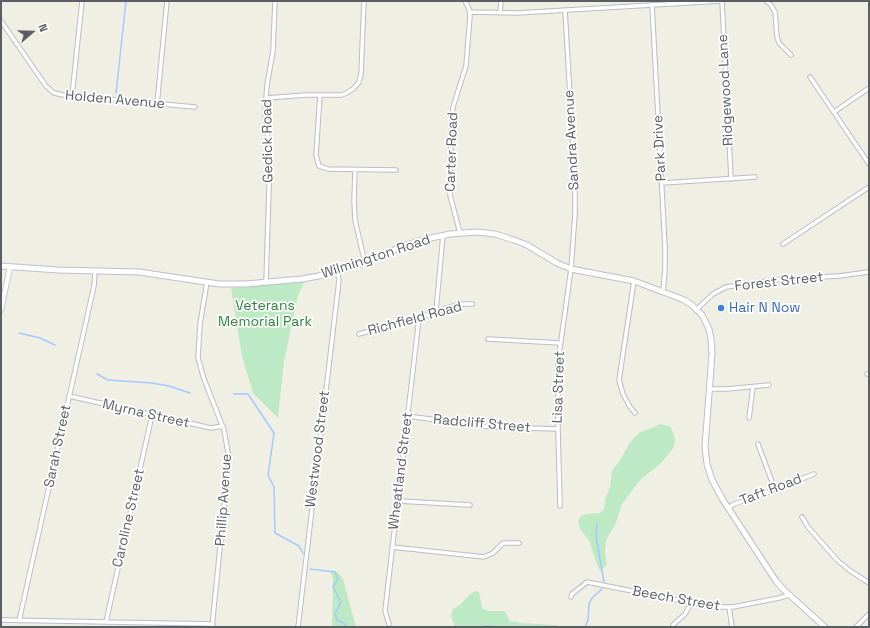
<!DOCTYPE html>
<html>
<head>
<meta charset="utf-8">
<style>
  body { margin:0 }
  #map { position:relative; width:870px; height:628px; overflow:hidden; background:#f0efe4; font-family:"Space Grotesk",sans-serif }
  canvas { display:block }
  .frame { position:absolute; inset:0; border:2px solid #5c5e66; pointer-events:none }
  .north { position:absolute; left:12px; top:12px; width:40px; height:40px; -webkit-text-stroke:3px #fff; paint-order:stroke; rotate:70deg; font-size:11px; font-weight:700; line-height:16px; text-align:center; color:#5c5e66 }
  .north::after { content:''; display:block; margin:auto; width:14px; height:18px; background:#5c5e66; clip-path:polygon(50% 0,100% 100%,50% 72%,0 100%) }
</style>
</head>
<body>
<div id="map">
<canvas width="870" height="628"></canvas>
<div class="frame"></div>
<div class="north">N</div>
</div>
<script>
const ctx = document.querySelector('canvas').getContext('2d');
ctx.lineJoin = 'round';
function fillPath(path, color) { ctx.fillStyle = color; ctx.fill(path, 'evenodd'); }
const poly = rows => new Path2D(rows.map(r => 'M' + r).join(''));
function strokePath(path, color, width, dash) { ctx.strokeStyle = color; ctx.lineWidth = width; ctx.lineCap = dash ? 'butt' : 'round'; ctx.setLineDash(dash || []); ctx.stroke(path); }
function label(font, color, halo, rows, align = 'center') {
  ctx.font = font + ' "Space Grotesk",sans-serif'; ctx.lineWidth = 3.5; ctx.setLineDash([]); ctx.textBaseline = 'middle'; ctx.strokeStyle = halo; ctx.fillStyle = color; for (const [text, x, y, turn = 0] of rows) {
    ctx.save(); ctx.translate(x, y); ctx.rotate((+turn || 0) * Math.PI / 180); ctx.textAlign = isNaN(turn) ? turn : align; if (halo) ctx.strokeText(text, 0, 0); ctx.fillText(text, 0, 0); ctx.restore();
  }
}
fillPath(poly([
  [303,281,305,281,298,295,284,361,278,418,253,393,242,356,231,288],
  [661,424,671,427,675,438,675,443,672,450,659,465,640,480,622,504,615,525,606,540,605,552,607,565,600,571,595,559,589,540,580,529,578,521,580,517,586,514,600,513,604,509,605,499,610,487,612,471,621,459,630,442,639,433],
  [332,570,337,572,343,579,356,627,332,627,333,579,331,572],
  [475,591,479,592,482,608,488,611,503,611,506,613,510,622,519,622,519,623,557,625,559,627,455,627,451,616,453,609,460,605,469,595]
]), '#bee9c5');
strokePath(poly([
  [116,93,126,1],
  [19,333,40,338,55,345],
  [97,374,108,380,152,383,169,386,190,393],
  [234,394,248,394,274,433,268,475,274,487,275,533,299,546,303,553],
  [597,524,596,537,604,582],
  [310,569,335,572,338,579,333,587,341,602,335,614,337,620,345,624,346,627],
  [483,627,487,626,498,627],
  [585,627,588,620,589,604,592,598,602,589]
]), '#a4c9ff', 1.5);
const minor = poly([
  [722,1,731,179],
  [766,1,771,5,775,12,777,37,779,43,791,55],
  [652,5,665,247,665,269,663,292],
  [470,12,517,13,720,1],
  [500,13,501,1],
  [1,21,46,86,54,93,63,95,195,107],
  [810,77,869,164],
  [320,95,316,155,319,166,328,169,396,170],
  [72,96,82,1],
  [266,98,306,95,341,95,347,93,354,88,359,82,361,74,364,1],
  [157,104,167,1],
  [834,112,869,88],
  [355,170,354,201,355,220,365,263],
  [662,183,755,177],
  [460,233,450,195,451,137,453,107,466,66,470,16,469,9,465,1],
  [783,244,869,187],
  [634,281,619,380,623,394,630,407,635,413],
  [207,282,200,324,198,358,204,379,224,430,229,458,212,627],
  [266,282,270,156,265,113,267,85,273,51,275,1],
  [697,309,713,294,726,287,783,279,839,276,869,272],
  [436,311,443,235],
  [359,334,416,319,449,307,462,304,472,304],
  [488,339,560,343],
  [867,374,869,374],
  [709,389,727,389,769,385],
  [69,396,211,428,223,426],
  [407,416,491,427,558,429],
  [749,418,753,387],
  [758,444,775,490],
  [398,501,470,505],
  [560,506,558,429,558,362,571,269,575,214,575,183,565,10],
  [728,508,734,504,766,493,814,474],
  [802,517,808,527,837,560,849,570,869,583],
  [392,547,484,557,493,553,503,543,519,543],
  [571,597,572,594,587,582,712,607,733,607,779,598,789,595],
  [729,607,732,627],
  [1,620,213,624],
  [19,621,94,286,95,271],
  [106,622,152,415],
  [389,624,385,611,419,318],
  [673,625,685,614,691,603],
  [298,627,338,289,339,280,337,271],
  [856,627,869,614]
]);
const tertiary = poly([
  [1,310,10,267]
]);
const secondary = poly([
  [1,266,58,270,139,272,219,284,246,284,302,279,324,275,365,263,403,246,422,240,450,234,477,232,495,234,514,240,527,245,557,263,571,269,634,281,682,299,692,305,702,315,709,329,711,339,712,354,705,447,707,464,712,480,723,500,776,581,783,589,825,627]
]);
strokePath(minor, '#bbbdc4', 5.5);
strokePath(tertiary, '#bbbdc4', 6);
strokePath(secondary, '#bec0c8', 7);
strokePath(minor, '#fff', 3.5);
strokePath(tertiary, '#fff', 4.5);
strokePath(secondary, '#fff', 5);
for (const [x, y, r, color] of [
  [721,308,4,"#3f7fe0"]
]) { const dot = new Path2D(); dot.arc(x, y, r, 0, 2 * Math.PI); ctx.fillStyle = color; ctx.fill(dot); strokePath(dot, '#fff', 1.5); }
label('14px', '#5c5e66', '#fff', [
  ["Ridgewood Lane",726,90,-93],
  ["Holden Avenue",115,100,5],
  ["Sandra Avenue",572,140,-93],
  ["Gedick Road",268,141,-91],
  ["Park Drive",660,148,-93],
  ["Carter Road",452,152,-88],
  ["Wilmington Road",376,257,-18],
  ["Forest Street",779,282,-6],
  ["Richfield Road",415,319,-15],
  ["Lisa Street",559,387,-88],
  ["Myrna Street",146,414,13],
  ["Radcliff Street",482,424,5],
  ["Sarah Street",58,446,-78],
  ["Westwood Street",318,449,-83],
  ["Wheatland Street",401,471,-83],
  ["Taft Road",771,490,-21],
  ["Phillip Avenue",224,500,-86],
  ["Caroline Street",129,518,-77],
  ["Beech Street",676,599,10]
]);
label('14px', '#2d833f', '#fff', [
  ["Veterans",265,306],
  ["Memorial Park",265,322]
]);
label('14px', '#366cbe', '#fff', [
  ["Hair N Now",729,308]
], 'left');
</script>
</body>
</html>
